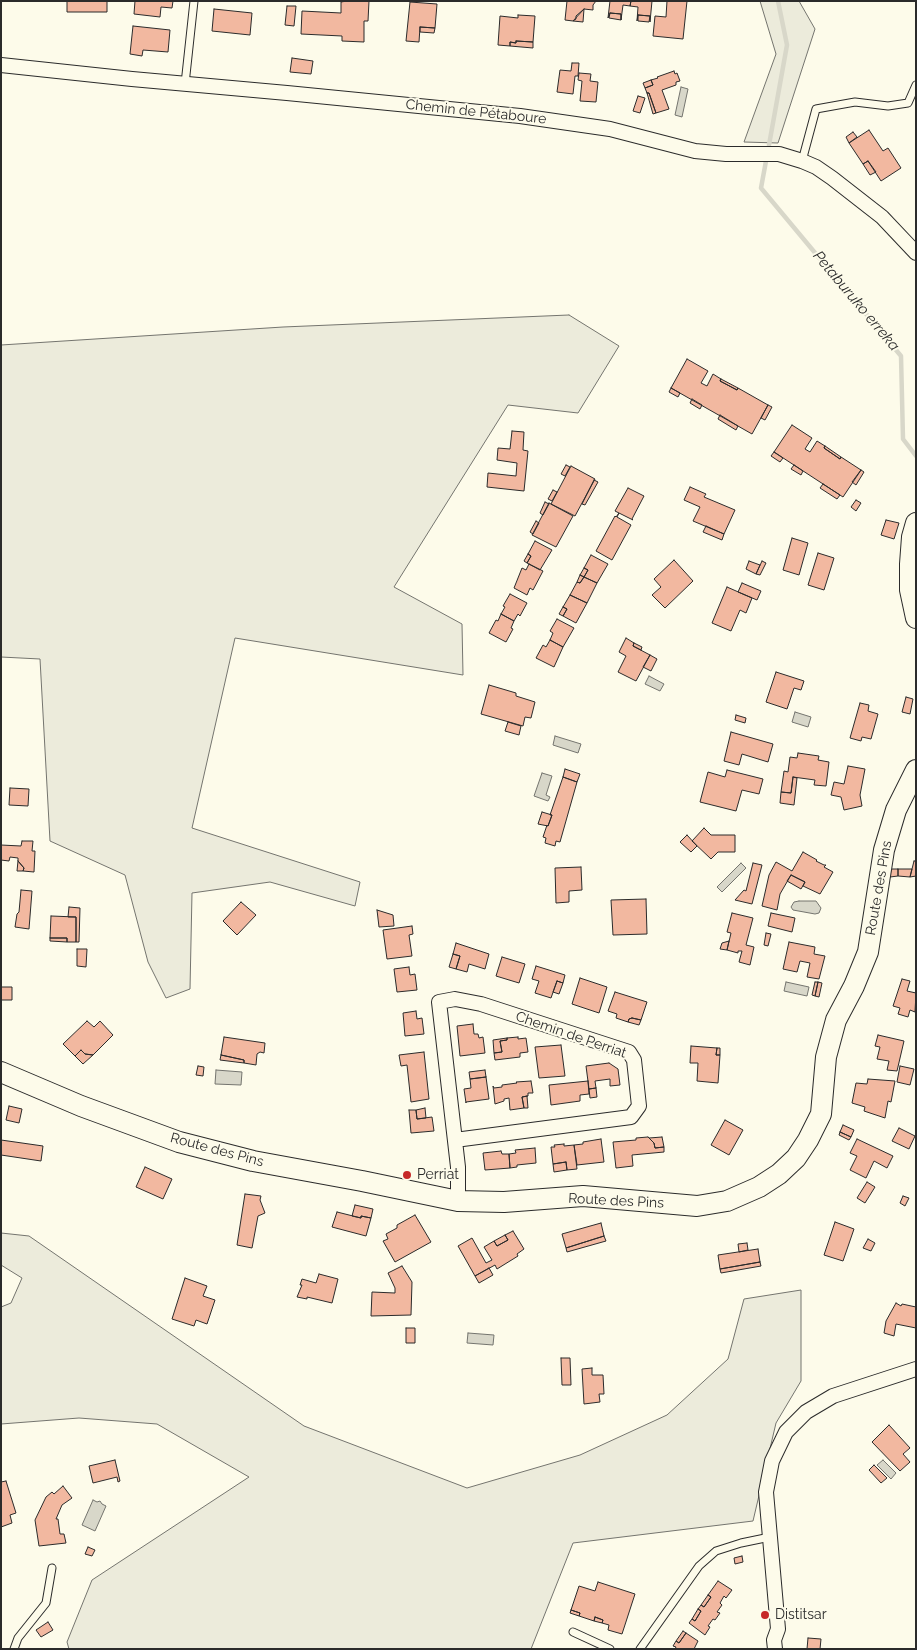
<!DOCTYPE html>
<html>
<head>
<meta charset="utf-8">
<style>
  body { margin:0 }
  #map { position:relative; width:917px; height:1650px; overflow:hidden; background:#fdfbea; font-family:Raleway,sans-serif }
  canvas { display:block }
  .frame { position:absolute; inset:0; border:2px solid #2b2b2b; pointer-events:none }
</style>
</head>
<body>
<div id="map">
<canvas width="917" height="1650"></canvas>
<div class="frame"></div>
</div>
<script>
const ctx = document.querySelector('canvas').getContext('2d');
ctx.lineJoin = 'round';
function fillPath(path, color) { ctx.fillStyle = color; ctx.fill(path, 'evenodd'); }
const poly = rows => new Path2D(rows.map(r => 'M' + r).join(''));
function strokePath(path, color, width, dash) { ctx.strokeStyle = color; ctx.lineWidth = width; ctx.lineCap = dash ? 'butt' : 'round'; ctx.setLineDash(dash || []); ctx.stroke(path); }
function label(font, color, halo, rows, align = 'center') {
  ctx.font = font + ' Raleway,sans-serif'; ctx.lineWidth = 4; ctx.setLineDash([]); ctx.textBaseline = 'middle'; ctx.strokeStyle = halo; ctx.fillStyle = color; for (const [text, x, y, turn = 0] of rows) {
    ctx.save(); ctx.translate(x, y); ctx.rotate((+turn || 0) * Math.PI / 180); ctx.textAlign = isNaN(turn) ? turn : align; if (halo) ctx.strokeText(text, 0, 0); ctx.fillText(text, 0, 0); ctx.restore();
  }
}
const green = poly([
  [760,1,799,1,815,29,778,143,744,142,776,54,760,1],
  [569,315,619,346,578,413,508,405,394,587,462,624,463,675,235,638,192,828,360,882,355,906,270,882,192,893,190,989,166,998,148,962,125,875,50,841,40,659,1,657,1,345,283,327,569,315],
  [1,1233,29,1236,304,1426,467,1488,580,1455,667,1415,728,1359,744,1299,801,1290,801,1381,776,1423,753,1521,573,1543,531,1649,69,1649,67,1642,92,1580,249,1477,157,1424,79,1418,1,1424,1,1307,11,1303,22,1278,1,1265,1,1233]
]);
fillPath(green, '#ecebdb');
strokePath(green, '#74746e', 1);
const water = poly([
  [681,87,688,89,682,117,675,115,681,87],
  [649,676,664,684,660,691,645,684,649,676],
  [795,712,811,717,808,727,792,722,795,712],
  [555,736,581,744,578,753,553,745,555,736],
  [542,773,552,776,546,795,550,797,548,801,534,796,542,773],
  [741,863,746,868,722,892,717,887,741,863],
  [799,901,816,901,821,908,819,913,815,914,793,910,791,907,794,902,799,901],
  [786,982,809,987,807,996,784,991,786,982],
  [216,1070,242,1072,241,1085,215,1084,216,1070],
  [468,1333,494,1335,493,1345,467,1343,468,1333],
  [883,1460,896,1473,891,1479,877,1465,883,1460],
  [93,1500,97,1502,100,1501,102,1504,106,1506,95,1531,82,1525,93,1500]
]);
fillPath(water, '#d8d7c9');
strokePath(water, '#74746e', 1);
strokePath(poly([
  [769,145,787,45,778,1],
  [766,161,761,188,901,356,903,439,916,456]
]), '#d8d7c9', 4.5);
const building = poly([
  [67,1,107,1,107,12,67,12,67,1],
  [135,1,173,1,172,8,161,7,160,17,134,14,135,1],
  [347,1,369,1,368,21,364,21,364,42,342,41,342,36,301,34,302,11,341,13,341,2,347,1],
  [567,1,596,1,593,5,593,10,584,9,573,21,565,20,567,1],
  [610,1,631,1,630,6,623,5,621,20,621,14,610,13,608,18,610,1],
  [631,1,652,1,650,22,650,16,638,15,637,21,638,7,630,6,631,1],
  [667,1,687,1,683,39,653,36,655,16,666,17,667,1],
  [410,2,437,4,435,28,420,27,419,42,406,41,410,2],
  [287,6,296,6,294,26,285,25,287,6],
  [214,9,252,13,250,35,212,31,214,9],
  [584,9,583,22,573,21,576,19,576,16,584,9],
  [610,13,621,14,621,20,609,18,610,13],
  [518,15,535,16,533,42,516,41,516,43,510,42,510,46,498,45,500,16,518,18,518,15],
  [638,15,650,16,649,22,638,21,638,15],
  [133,26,170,30,168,52,143,50,142,56,130,54,133,26],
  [420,27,435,28,434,33,420,32,420,27],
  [516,41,533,42,533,48,510,46,510,42,516,43,516,41],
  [292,58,313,61,311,74,290,72,292,58],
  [572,63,579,63,578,76,575,76,573,94,557,92,560,70,571,71,572,63],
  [674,71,675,74,677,73,680,81,676,82,676,85,662,90,669,109,656,113,649,93,647,93,645,88,653,85,651,80,658,78,657,77,674,71],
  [579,73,591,74,590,81,598,82,596,102,580,101,582,81,578,80,579,73],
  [651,80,653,85,645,88,643,83,651,80],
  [647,93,649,93,656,113,653,114,647,93],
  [638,96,645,98,640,113,633,111,638,96],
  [869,130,883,151,888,148,901,168,881,181,868,161,863,164,849,143,869,130],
  [853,132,857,137,849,143,846,137,853,132],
  [868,161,876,172,870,175,863,164,868,161],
  [687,359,708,371,701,383,707,386,713,374,721,379,720,381,737,390,738,388,768,405,752,434,671,388,687,359],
  [721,379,738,388,737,390,720,381,721,379],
  [671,388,680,393,678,397,669,392,671,388],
  [692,399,702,405,700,409,690,403,692,399],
  [768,405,772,407,765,420,761,418,768,405],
  [720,415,738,426,736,430,718,419,720,415],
  [792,425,812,438,805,449,810,452,817,441,825,446,824,448,840,459,841,457,861,470,843,497,774,452,792,425],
  [512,431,524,432,523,450,528,451,524,491,487,487,488,473,516,476,517,463,497,460,498,448,510,449,512,431],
  [825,446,841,457,840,459,824,448,825,446],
  [774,452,783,458,780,462,771,456,774,452],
  [566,465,570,467,565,476,561,474,566,465],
  [794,465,803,471,801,475,791,469,794,465],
  [571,466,595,479,575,516,551,504,571,466],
  [861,470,864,472,856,485,852,482,861,470],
  [594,480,598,482,585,505,582,504,594,480],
  [823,484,840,495,837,499,820,488,823,484],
  [690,487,706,494,704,497,735,510,724,534,693,521,700,507,684,500,690,487],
  [628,488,644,496,632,519,633,520,619,513,617,517,631,525,612,560,596,551,615,516,616,517,619,513,615,511,628,488],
  [553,490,557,492,552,501,548,499,553,490],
  [856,500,861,503,856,511,851,507,856,500],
  [545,502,549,504,543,515,540,513,545,502],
  [549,503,573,516,556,547,532,535,549,503],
  [886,520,899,523,894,539,881,535,886,520],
  [536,521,539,523,533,534,530,532,536,521],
  [706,526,724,534,722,540,703,532,706,526],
  [792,538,808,543,799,575,783,570,792,538],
  [535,541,552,550,540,570,527,563,531,556,528,554,535,541],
  [818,553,834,558,824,590,808,585,818,553],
  [528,554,531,556,527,563,524,561,528,554],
  [591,555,608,564,597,583,584,577,588,570,584,568,591,555],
  [674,560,693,581,665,608,652,595,661,587,654,579,674,560],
  [749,561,760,565,756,574,746,569,749,561],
  [762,561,766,563,760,575,756,574,762,561],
  [529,564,543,571,533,590,530,588,527,595,514,588,522,568,526,570,529,564],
  [584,568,588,570,584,577,580,575,584,568],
  [580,575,584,577,580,583,577,582,580,575],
  [584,577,597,583,587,603,570,595,577,582,580,583,584,577],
  [742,583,761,591,757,600,738,592,742,583],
  [727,587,752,598,746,613,740,610,731,631,712,623,727,587],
  [510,594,527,603,520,616,518,614,514,621,501,614,505,607,503,606,510,594],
  [570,595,587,603,576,623,563,616,567,609,563,607,570,595],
  [563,607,567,609,563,616,559,614,563,607],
  [501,614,514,621,511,628,513,629,506,642,489,633,496,620,498,621,501,614],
  [557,619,574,628,563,647,550,640,553,633,550,631,557,619],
  [626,638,634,643,633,646,650,655,636,681,618,672,626,656,619,652,626,638],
  [550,640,563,647,554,667,536,658,543,645,546,647,550,640],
  [634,643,642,647,641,650,633,646,634,643],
  [650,655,657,659,651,671,643,667,650,655],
  [776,672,804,681,801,690,794,688,787,709,766,702,776,672],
  [489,685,516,693,516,696,535,702,531,718,525,717,523,726,481,714,489,685],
  [906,697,913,699,910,714,902,712,906,697],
  [860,703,869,705,868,711,878,714,871,739,862,737,861,741,850,738,860,703],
  [736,715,746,718,745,723,735,720,736,715],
  [508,722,521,726,519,735,505,731,508,722],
  [731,732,773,744,768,762,742,754,739,765,724,761,731,732],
  [798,753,819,756,818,760,829,762,826,786,814,785,815,780,793,777,791,793,781,792,784,771,788,772,790,757,797,758,798,753],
  [848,766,865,769,860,795,862,806,844,810,841,797,831,795,834,782,844,784,848,766],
  [565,769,580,774,577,782,563,777,565,769],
  [727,770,763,779,759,794,742,790,736,811,700,802,708,772,725,777,727,770],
  [563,777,577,782,560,842,556,841,555,846,545,843,546,838,543,837,547,825,548,826,552,815,550,815,563,777],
  [793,777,797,778,794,805,780,803,781,792,791,793,793,777],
  [10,788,29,789,28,806,9,805,10,788],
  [542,812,552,815,548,826,538,824,542,812],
  [704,828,711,835,735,835,735,852,718,852,711,859,692,841,704,828],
  [687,835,697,846,691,852,680,842,687,835],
  [22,841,33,841,32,851,35,851,34,872,23,871,24,868,18,861,18,858,10,857,9,861,1,860,1,845,21,846,22,841],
  [803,852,817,860,816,861,824,865,826,865,824,867,833,872,820,894,803,886,805,882,791,875,780,894,777,910,762,906,769,875,776,862,792,871,803,852],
  [18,861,24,868,23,871,17,871,18,861],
  [914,861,916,861,916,876,910,877,914,861],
  [753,863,762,865,752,904,735,900,744,890,746,891,753,863],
  [581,867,582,890,569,891,569,902,556,903,555,868,581,867],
  [891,869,898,869,898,876,890,877,891,869],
  [898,869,912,869,910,877,898,876,898,869],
  [791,875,805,882,801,889,787,881,791,875],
  [21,890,32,891,29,929,15,927,17,914,19,912,21,890],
  [646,899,647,934,613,935,611,900,646,899],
  [241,902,256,915,237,935,223,921,241,902],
  [69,907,80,908,79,942,76,942,76,917,68,917,69,907],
  [377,910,393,915,394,926,379,927,377,910],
  [732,913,753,918,746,945,754,947,750,965,739,962,742,951,738,951,738,953,727,950,731,933,727,932,732,913],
  [771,913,795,918,792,932,768,926,771,913],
  [51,916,76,917,76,942,67,942,67,938,50,938,51,916],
  [412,926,413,934,409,935,412,956,387,959,383,930,412,926],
  [766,933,771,934,768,946,764,945,766,933],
  [50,938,67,938,67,942,50,941,50,938],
  [729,941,727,950,720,949,722,943,729,941],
  [789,942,815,947,814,954,825,956,819,979,807,977,810,963,800,961,797,972,783,969,789,942],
  [456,943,489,954,485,969,469,964,467,972,456,969,460,956,453,954,456,943],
  [77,949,87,949,86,967,77,966,77,949],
  [453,954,460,956,456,969,449,967,453,954],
  [502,957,525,964,519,983,496,976,502,957],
  [536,966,565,975,563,983,557,981,551,998,535,993,539,981,532,979,536,966],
  [409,967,410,975,415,974,417,990,397,992,394,969,409,967],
  [580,978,607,987,599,1013,572,1004,580,978],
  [902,979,910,981,907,991,916,993,915,1012,910,1010,908,1017,898,1014,900,1008,893,1006,902,979],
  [557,981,563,983,559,994,553,992,557,981],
  [815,982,818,982,815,996,812,995,815,982],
  [818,982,822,983,819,997,815,996,818,982],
  [1,987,12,987,12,1000,1,1000,1,987],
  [615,992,647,1002,641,1020,632,1018,629,1019,628,1022,616,1018,617,1014,608,1011,615,992],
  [416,1011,417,1019,422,1018,424,1034,405,1036,403,1013,416,1011],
  [632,1018,641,1020,639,1025,628,1022,629,1019,632,1018],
  [87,1021,94,1027,100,1021,113,1035,93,1055,85,1054,81,1050,75,1056,63,1044,87,1021],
  [473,1024,474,1034,478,1034,479,1038,483,1037,485,1053,460,1056,457,1026,473,1024],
  [878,1035,904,1041,897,1071,887,1070,889,1061,877,1059,880,1047,875,1046,878,1035],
  [224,1037,265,1043,264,1053,260,1052,257,1054,256,1065,244,1063,244,1060,221,1055,224,1037],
  [518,1037,518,1039,526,1038,528,1052,520,1053,520,1057,495,1060,494,1053,502,1052,500,1041,507,1040,507,1038,518,1037],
  [507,1038,507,1040,500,1041,502,1052,494,1053,493,1040,507,1038],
  [561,1045,565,1076,539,1078,535,1047,561,1045],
  [691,1046,717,1048,716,1055,720,1055,718,1083,697,1081,698,1063,690,1063,691,1046],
  [717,1048,720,1048,720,1055,716,1055,717,1048],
  [81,1050,85,1054,93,1055,83,1064,75,1056,81,1050],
  [424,1052,429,1099,411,1102,407,1065,401,1066,399,1055,424,1052],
  [221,1055,244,1060,244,1063,220,1060,221,1055],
  [609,1063,618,1069,620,1085,610,1086,610,1079,595,1081,596,1088,589,1089,586,1066,609,1063],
  [198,1066,204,1067,203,1076,196,1075,198,1066],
  [900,1066,914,1069,910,1085,897,1082,900,1066],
  [485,1070,486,1077,470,1079,469,1072,485,1070],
  [486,1077,489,1099,466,1102,466,1103,464,1089,471,1088,470,1079,486,1077],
  [868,1079,895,1081,891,1102,888,1101,885,1118,864,1111,865,1107,852,1103,856,1083,867,1084,868,1079],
  [531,1081,533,1093,528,1093,528,1096,522,1097,524,1108,510,1110,509,1098,504,1099,504,1101,495,1104,493,1086,494,1088,502,1087,502,1085,517,1083,516,1082,531,1081],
  [588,1081,589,1094,580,1095,580,1101,551,1105,549,1085,588,1081],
  [596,1088,597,1097,590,1098,589,1089,596,1088],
  [527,1096,528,1108,524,1108,522,1097,527,1096],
  [9,1106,22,1109,19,1123,6,1120,9,1106],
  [425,1108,426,1118,417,1119,416,1110,425,1108],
  [409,1110,416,1110,417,1119,432,1117,434,1131,411,1133,409,1110],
  [725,1120,743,1130,729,1155,711,1145,725,1120],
  [843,1125,854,1130,851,1137,840,1132,843,1125],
  [899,1128,915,1136,909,1149,892,1141,899,1128],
  [840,1132,851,1137,849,1140,839,1135,840,1132],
  [648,1137,654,1143,655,1148,664,1147,664,1152,632,1155,633,1166,616,1168,613,1142,636,1140,636,1138,648,1137],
  [662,1137,664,1147,655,1148,654,1143,649,1138,662,1137],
  [601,1139,604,1162,577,1165,574,1145,583,1144,583,1142,601,1139],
  [857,1139,893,1156,887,1168,874,1161,866,1178,850,1170,857,1156,850,1153,857,1139],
  [1,1140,43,1146,41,1161,1,1155,1,1140],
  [564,1144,564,1146,574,1145,577,1169,567,1170,566,1162,553,1164,551,1147,555,1147,554,1145,564,1144],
  [535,1148,536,1163,517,1165,517,1167,510,1168,509,1154,516,1153,515,1150,535,1148],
  [501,1151,502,1154,509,1154,510,1168,485,1170,483,1153,501,1151],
  [566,1162,567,1170,554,1172,553,1164,566,1162],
  [145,1167,172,1179,163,1199,136,1187,145,1167],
  [867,1182,875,1187,865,1203,857,1198,867,1182],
  [245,1194,261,1196,260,1200,265,1213,258,1216,252,1248,237,1245,245,1194],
  [903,1196,909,1198,905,1206,900,1203,903,1196],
  [355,1205,373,1209,371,1218,361,1216,361,1218,352,1216,355,1205],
  [337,1212,361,1218,361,1216,371,1218,366,1236,332,1227,337,1212],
  [415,1215,431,1242,395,1262,383,1241,388,1239,386,1234,397,1228,397,1225,415,1215],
  [835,1222,854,1229,843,1261,824,1255,835,1222],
  [601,1223,604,1236,566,1248,562,1234,601,1223],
  [513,1231,524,1249,517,1254,518,1256,497,1269,495,1265,475,1276,458,1246,472,1238,486,1263,492,1260,484,1247,494,1241,497,1246,508,1240,505,1235,513,1231],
  [505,1235,508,1240,497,1246,494,1241,505,1235],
  [604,1236,606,1241,567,1252,566,1248,604,1236],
  [868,1239,875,1243,871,1251,863,1248,868,1239],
  [747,1243,748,1250,739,1252,738,1244,747,1243],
  [758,1249,760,1262,720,1269,718,1255,758,1249],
  [760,1262,761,1266,721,1273,720,1269,760,1262],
  [402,1266,412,1282,411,1315,371,1316,372,1292,395,1293,395,1288,388,1273,402,1266],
  [489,1268,493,1275,479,1283,475,1276,489,1268],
  [319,1274,338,1279,332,1303,307,1297,307,1299,297,1297,302,1285,300,1285,302,1279,316,1283,319,1274],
  [185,1278,207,1286,203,1296,215,1300,207,1324,196,1320,194,1326,172,1319,185,1278],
  [896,1303,901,1306,902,1304,916,1307,916,1328,896,1324,894,1336,884,1333,886,1321,896,1303],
  [406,1328,415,1328,415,1343,406,1343,406,1328],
  [561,1358,570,1358,571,1385,562,1385,561,1358],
  [592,1368,592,1375,603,1375,604,1394,599,1394,600,1402,584,1404,582,1369,592,1368],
  [889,1425,910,1448,903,1454,910,1462,900,1471,872,1442,889,1425],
  [115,1460,120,1481,118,1482,117,1477,93,1483,89,1466,115,1460],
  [874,1465,887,1478,881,1483,869,1470,874,1465],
  [6,1481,16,1513,10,1515,12,1523,1,1527,1,1482,6,1481],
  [63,1486,72,1498,62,1505,56,1519,58,1519,60,1534,64,1534,66,1543,39,1546,35,1520,46,1497,52,1492,54,1494,63,1486],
  [88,1547,95,1550,92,1556,85,1554,88,1547],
  [742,1556,743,1562,735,1564,734,1558,742,1556],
  [718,1581,732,1590,726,1598,724,1596,720,1603,722,1605,717,1612,720,1613,715,1620,713,1619,708,1626,710,1627,705,1635,689,1623,692,1619,695,1621,701,1611,698,1609,701,1605,704,1607,711,1597,708,1595,718,1581],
  [598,1582,635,1594,622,1634,608,1630,609,1625,602,1623,603,1620,595,1617,594,1621,579,1616,580,1613,571,1610,579,1586,595,1591,598,1582],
  [708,1595,711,1597,704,1607,701,1605,708,1595],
  [698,1609,701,1611,695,1621,692,1619,698,1609],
  [571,1610,580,1613,579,1616,570,1613,571,1610],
  [595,1617,603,1620,602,1623,594,1621,595,1617],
  [48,1622,53,1630,41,1637,36,1630,48,1622],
  [683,1631,686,1633,679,1643,676,1641,683,1631],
  [686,1633,698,1641,694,1649,675,1649,676,1647,673,1646,676,1641,679,1643,686,1633],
  [808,1638,821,1639,820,1649,807,1649,808,1638]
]);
fillPath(building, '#f2b8a0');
strokePath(building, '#2b2b2b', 1);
const lane = poly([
  [185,84,194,1],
  [802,161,816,109,855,102,888,106,908,103,916,85],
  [573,1632,610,1649],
  [14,1649,18,1638,46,1603,52,1568],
  [640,1649,699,1566,716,1551,741,1543,770,1537]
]);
const street = poly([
  [1,65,132,79,287,93,520,116,610,129,695,151,726,154,779,154,802,161,816,167,832,178,882,217,916,253],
  [455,1140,631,1117,639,1106,634,1060,629,1052,481,1004,455,999,439,1002,458,1167,458,1201],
  [775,1649,774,1640,778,1629,766,1492,772,1461,786,1432,806,1412,833,1396,916,1369]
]);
const secondary = poly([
  [916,523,912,537,910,564,910,590,916,618],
  [1,1072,81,1106,179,1142,253,1161,362,1181,458,1201,504,1202,583,1196,697,1206,727,1201,759,1187,779,1174,796,1158,808,1140,821,1114,826,1057,836,1020,854,986,868,952,884,850,896,810,916,770]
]);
strokePath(lane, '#2b2b2b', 9);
strokePath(street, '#2b2b2b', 16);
strokePath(secondary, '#2b2b2b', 22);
strokePath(lane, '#fdfbea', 7);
strokePath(street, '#fdfbea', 14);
strokePath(secondary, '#fdfbea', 20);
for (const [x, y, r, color] of [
  [407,1175,5,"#c62828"],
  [765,1615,5,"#c62828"]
]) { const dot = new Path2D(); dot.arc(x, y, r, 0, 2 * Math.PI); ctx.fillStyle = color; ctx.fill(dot); strokePath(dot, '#fdfbea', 2); }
label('14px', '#2b2b2b', '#fdfbea', [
  ["Chemin de Pétaboure",476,112,6],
  ["Route des Pins",879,888,-80],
  ["Chemin de Perriat",571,1035,19],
  ["Route des Pins",217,1150,15],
  ["Route des Pins",616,1201,3]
]);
label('14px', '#2b2b2b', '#fdfbea', [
  ["Perriat",417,1175],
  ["Distitsar",775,1615]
], 'left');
label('italic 15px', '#2b2b2b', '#fdfbea', [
  ["Petaburuko erreka",856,301,50]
]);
</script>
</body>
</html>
